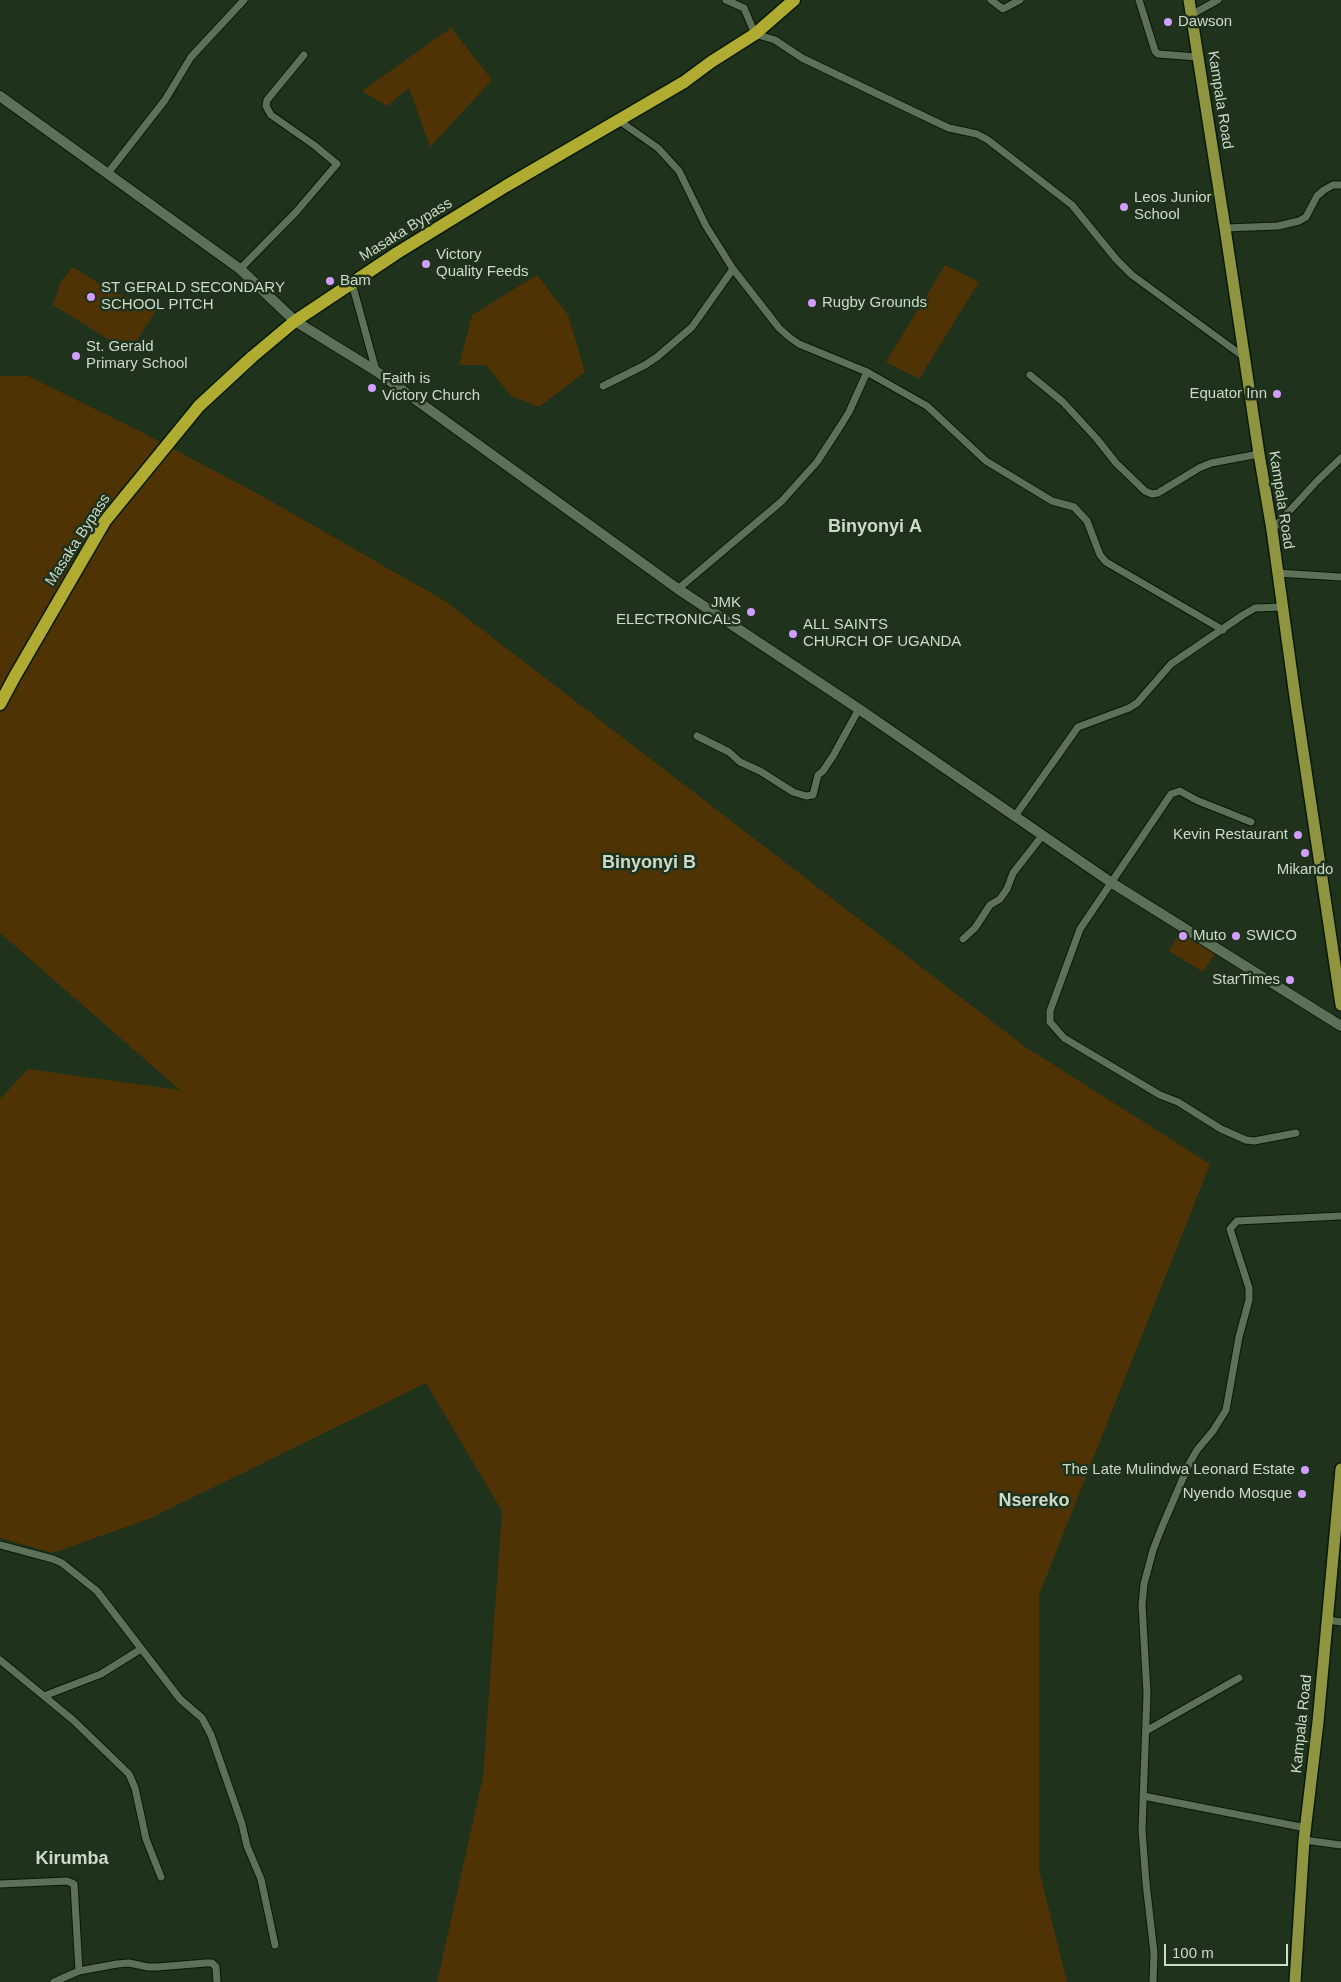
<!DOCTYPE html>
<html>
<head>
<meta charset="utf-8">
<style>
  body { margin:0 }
  #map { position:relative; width:1341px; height:1982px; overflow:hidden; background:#1f321b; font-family:Helvetica,sans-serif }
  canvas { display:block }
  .scale { position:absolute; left:1164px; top:1944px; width:124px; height:22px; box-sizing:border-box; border:2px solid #cdd9ca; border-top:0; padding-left:6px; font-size:15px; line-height:18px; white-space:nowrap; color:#cdd9ca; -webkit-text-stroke:4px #1f321b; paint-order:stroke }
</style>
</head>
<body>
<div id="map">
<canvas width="1341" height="1982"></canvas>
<div class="scale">100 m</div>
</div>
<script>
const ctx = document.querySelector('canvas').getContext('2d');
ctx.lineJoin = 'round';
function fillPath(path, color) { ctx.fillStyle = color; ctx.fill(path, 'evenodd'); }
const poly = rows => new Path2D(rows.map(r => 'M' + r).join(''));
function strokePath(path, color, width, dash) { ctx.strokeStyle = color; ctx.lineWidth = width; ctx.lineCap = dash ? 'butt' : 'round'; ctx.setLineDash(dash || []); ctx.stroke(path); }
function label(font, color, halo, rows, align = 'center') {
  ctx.font = font + ' Helvetica,sans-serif'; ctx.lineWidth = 5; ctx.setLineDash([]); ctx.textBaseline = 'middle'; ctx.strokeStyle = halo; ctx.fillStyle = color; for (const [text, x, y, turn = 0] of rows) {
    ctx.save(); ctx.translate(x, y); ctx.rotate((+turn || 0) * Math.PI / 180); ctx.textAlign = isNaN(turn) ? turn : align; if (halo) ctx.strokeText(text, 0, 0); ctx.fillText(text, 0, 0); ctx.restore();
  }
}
fillPath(poly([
  [455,25,452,29,492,80,430,147,409,88,387,106,362,91],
  [945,265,979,282,919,379,886,362],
  [73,267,109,290,157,309,136,342,108,339,53,305,61,282],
  [537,275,568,315,585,372,539,407,511,396,486,365,459,365,472,315],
  [0,376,28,376,141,432,262,496,445,601,1024,1046,1210,1164,1039,1595,1039,1870,1067,1982,437,1982,483,1777,502,1511,426,1383,151,1518,53,1553,0,1538,0,1099,28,1069,180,1090,0,933],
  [1177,937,1185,942,1188,937,1215,954,1203,972,1169,951]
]), '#4f3305');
const street = poly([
  [726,0,744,8,755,34,775,40,802,58,936,122,949,128,977,134,988,140,1072,205,1116,259,1132,275,1244,357],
  [991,0,1003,9,1020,0],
  [1139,0,1155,51,1158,54,1197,57],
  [1191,15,1218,0],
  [618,120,658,148,679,171,706,226,733,269,779,328,789,337,799,344,867,372,927,406,986,461,1052,501,1074,507,1087,521,1100,555,1106,562,1223,630],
  [108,173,165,100,191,57,244,0],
  [1225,228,1278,226,1299,221,1306,217,1317,196,1324,190,1333,185,1341,185],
  [240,269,296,212,337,164,314,145,271,115,266,106,267,100,304,55],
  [352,283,376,371],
  [1030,375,1063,402,1097,439,1116,463,1145,491,1152,494,1158,493,1199,468,1211,463,1259,454],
  [603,386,645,365,657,357,692,327,733,269],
  [1272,530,1317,481,1341,458],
  [1277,573,1341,577],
  [678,589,782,501,798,483,817,462,841,425,849,412,867,372],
  [697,736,729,752,740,762,760,771,793,792,806,796,813,795,818,775,823,771,833,756,859,709],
  [1015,816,1078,727,1129,708,1137,703,1171,664,1243,615,1255,608,1283,607],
  [1251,822,1196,800,1180,791,1171,794,1080,929,1050,1011,1050,1022,1064,1038,1160,1095,1178,1102,1221,1129,1246,1140,1254,1141,1296,1133],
  [963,939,975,928,990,905,1000,899,1007,889,1013,873,1042,836],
  [0,1545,53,1559,62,1563,97,1591,180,1699,202,1718,211,1735,242,1824,247,1846,261,1879,275,1945],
  [1328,1620,1341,1622],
  [0,1660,73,1720,129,1774,135,1788,146,1839,161,1877],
  [44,1696,101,1674,141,1649],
  [1146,1731,1239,1678],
  [1143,1796,1306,1828],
  [1304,1840,1341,1845],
  [0,1884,67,1881,74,1884,79,1971],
  [54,1982,79,1971,117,1964,129,1963,148,1967,157,1967,206,1963,212,1963,216,1967,217,1982],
  [1153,1982,1154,1953,1146,1883,1142,1830,1147,1693,1142,1605,1144,1584,1153,1550,1162,1527,1189,1464,1197,1450,1213,1431,1226,1410,1239,1337,1249,1300,1249,1288,1230,1229,1237,1221,1341,1216]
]);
const secondary = poly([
  [0,96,240,269,295,321,376,371,678,589,859,709,1112,883,1341,1026]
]);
const primary = poly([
  [1189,0,1225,228,1259,454,1272,530,1296,704,1341,1005],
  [1295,1982,1304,1840,1318,1722,1341,1469]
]);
const highway = poly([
  [0,704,15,676,105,521,199,406,252,357,295,321,397,253,506,186,684,82,711,62,755,34,794,0]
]);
strokePath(street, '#081a05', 9);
strokePath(secondary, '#081a05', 12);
strokePath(primary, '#081a05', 14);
strokePath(highway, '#081a05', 15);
strokePath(street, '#5c7157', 7);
strokePath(secondary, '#5c7157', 10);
strokePath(primary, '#8e9440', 11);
strokePath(highway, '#b0ab31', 12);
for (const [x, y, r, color] of [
  [1168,22,5,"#d19dfe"],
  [1124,207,5,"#d19dfe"],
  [426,264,5,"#d19dfe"],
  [330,281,5,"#d19dfe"],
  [91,297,5,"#d19dfe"],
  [812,303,5,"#d19dfe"],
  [76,356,5,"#d19dfe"],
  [372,388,5,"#d19dfe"],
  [1277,394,5,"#d19dfe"],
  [751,612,5,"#d19dfe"],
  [793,634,5,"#d19dfe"],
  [1298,835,5,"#d19dfe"],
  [1305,853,5,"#d19dfe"],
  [1183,936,5,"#d19dfe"],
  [1236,936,5,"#d19dfe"],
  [1290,980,5,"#d19dfe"],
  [1305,1470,5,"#d19dfe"],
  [1302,1494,5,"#d19dfe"]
]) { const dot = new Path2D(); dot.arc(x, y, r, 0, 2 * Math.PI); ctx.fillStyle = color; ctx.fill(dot); strokePath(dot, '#1f321b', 2); }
label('15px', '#cdd9ca', '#1f321b', [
  ["Dawson",1178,22],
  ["Leos Junior",1134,198],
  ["School",1134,215],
  ["Victory",436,255],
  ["Quality Feeds",436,272],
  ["Bam",340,281],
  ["ST GERALD SECONDARY",101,288],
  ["SCHOOL PITCH",101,305],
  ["Rugby Grounds",822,303],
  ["St. Gerald",86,347],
  ["Primary School",86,364],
  ["Faith is",382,379],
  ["Victory Church",382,396],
  ["Equator Inn",1267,394,"right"],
  ["JMK",741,603,"right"],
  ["ELECTRONICALS",741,620,"right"],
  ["ALL SAINTS",803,625],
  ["CHURCH OF UGANDA",803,642],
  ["Kevin Restaurant",1288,835,"right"],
  ["Mikando",1305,870,"center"],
  ["Muto",1193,936],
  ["SWICO",1246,936],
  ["StarTimes",1280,980,"right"],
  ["The Late Mulindwa Leonard Estate",1295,1470,"right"],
  ["Nyendo Mosque",1292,1494,"right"]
], 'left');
label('15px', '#cdd9ca', '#1f321b', [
  ["Kampala Road",1220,100,81],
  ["Masaka Bypass",406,230,-32],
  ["Kampala Road",1281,500,81],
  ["Masaka Bypass",78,540,-57],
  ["Kampala Road",1302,1724,-84]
]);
label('bold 18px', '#cdd9ca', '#1f321b', [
  ["Binyonyi A",875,527],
  ["Binyonyi B",649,863],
  ["Nsereko",1034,1501],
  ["Kirumba",72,1859]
]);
</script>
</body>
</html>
